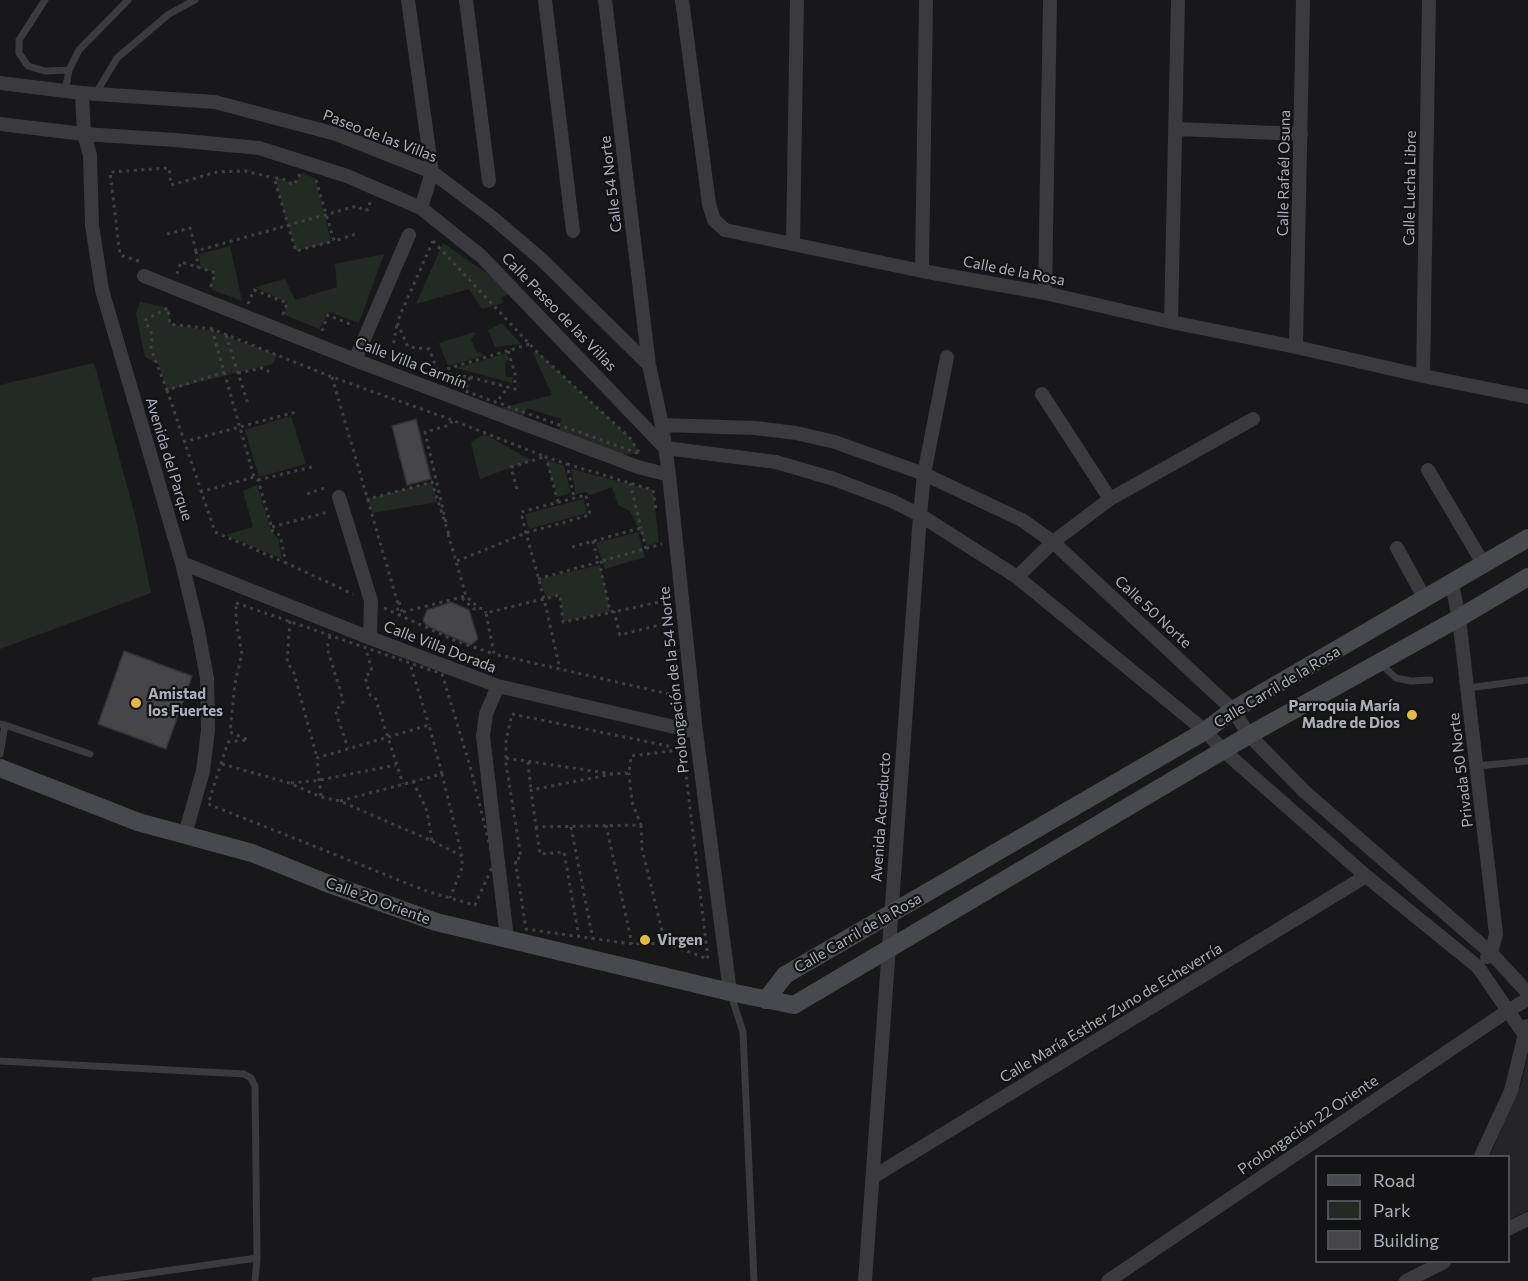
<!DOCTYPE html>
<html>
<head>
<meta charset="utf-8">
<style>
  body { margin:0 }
  #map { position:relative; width:1528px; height:1281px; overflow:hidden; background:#18181a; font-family:Commissioner,sans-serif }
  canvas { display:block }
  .legend { position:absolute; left:1315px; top:1155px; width:195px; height:108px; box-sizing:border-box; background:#131315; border:2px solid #505157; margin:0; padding:8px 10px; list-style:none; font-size:18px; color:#acafb9 }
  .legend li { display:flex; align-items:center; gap:12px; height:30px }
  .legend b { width:30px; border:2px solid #505157 }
</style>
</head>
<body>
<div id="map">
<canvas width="1528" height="1281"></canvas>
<ul class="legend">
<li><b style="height:8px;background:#48494f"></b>Road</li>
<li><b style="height:16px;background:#232a24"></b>Park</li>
<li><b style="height:16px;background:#46454a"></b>Building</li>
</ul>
</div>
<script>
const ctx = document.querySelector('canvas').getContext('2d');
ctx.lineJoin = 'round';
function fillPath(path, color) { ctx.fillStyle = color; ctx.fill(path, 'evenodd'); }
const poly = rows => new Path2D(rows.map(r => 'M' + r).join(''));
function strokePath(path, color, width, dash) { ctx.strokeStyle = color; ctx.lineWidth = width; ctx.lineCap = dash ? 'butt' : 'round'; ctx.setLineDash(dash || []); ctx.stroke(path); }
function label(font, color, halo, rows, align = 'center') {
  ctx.font = font + ' Commissioner,sans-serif'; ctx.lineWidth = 4.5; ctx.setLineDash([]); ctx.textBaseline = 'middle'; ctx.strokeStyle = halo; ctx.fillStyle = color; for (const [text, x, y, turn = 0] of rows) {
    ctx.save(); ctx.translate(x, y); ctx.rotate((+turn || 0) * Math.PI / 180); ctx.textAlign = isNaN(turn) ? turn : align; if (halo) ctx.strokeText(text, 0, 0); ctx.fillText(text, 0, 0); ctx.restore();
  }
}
fillPath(poly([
  [1528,1055,1528,1210,1509,1220,1508,1156,1490,1156,1522,1081]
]), '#252427');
fillPath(poly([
  [302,173,315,178,331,242,296,251,275,180,279,178,294,184],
  [443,243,510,289,512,294,501,297,503,303,482,309,469,289,416,304],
  [230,246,242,301,212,290,211,284,215,273,201,268,199,254],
  [384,254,359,323,329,312,319,329,283,314,287,303,255,287,285,279,295,300,337,287,335,264],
  [140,302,168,308,171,324,212,331,277,355,273,364,167,390,159,365,145,357,136,314],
  [502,323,521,344,495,347,488,330],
  [474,332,476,334,471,339,477,353,481,352,483,356,448,366,439,343],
  [536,351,630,438,640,454,596,455,559,433,561,419,527,408,523,417,501,408,552,395,533,353],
  [507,353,509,360,505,362,506,377,513,377,512,383,456,368],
  [94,363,136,520,151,593,0,649,0,385],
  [291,416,306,464,259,477,245,430],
  [484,434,531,460,480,479,471,442],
  [546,459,564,466,571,493,557,497],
  [571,469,653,490,659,542,647,546,630,511,618,505,612,487,590,495,586,492,576,494],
  [432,482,437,502,372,513,368,499],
  [257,485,272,533,278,538,282,559,225,535,253,527,243,491],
  [583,499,587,513,529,529,525,514],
  [638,532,645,557,605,569,596,543],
  [600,565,610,611,563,622,560,595,547,598,539,579]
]), '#232a24');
const building = poly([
  [416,419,431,479,407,485,392,426,416,419],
  [451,602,469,610,478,639,471,645,438,631,426,625,423,620,427,610,451,602],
  [124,651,192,676,166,749,98,724,124,651]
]);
fillPath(building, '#46454a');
strokePath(building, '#333336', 1.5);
strokePath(poly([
  [300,174,294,185,281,178,274,178,296,251,334,241],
  [316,180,334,241,356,234],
  [167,234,190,228,196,251,357,206,364,211,369,209,370,202],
  [433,241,538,353,630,438,640,454,465,391,470,377,438,372,429,349,408,347,397,322,433,241],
  [196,251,198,267],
  [139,261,120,255,110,172,169,168,171,185,217,172,245,171,274,178],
  [177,274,181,262,201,268,215,273,211,286,213,287],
  [248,304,254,290,287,303,283,314,285,315],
  [212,329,254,477,258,480,273,532,280,535,286,563,353,594],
  [322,331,328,315,354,326],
  [226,335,248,404],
  [391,358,397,324],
  [440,371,530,344],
  [225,372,167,390,151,349,152,334,145,320,168,308,170,324,212,329,332,377,452,420,546,457],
  [238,373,263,368,266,369,271,374],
  [332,377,398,604,397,614,456,641,494,654],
  [470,377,515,389,515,374,508,350],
  [167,390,215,532,286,563],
  [499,399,509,386],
  [183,442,296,412],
  [567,464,653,490,656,510],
  [258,480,316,466],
  [630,483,641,528],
  [517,489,511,467,544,457],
  [200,492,254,477],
  [307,494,328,487],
  [369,501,368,499,432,482,449,535],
  [558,502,546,457,567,464,574,497],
  [446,522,425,432,450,425,452,420],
  [272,527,328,512],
  [448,534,466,596,479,608,484,609,486,613],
  [593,541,598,562],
  [572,547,641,528,646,549],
  [457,561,526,533,590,515,586,495,521,512,526,533,544,599,560,669],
  [602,561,600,565,610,611,614,612,668,600],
  [538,579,662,544],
  [462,598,474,609,479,608],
  [399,602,402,612],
  [236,603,442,674,470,766,494,863,475,905,429,892,208,804,228,742,248,740,230,732,235,683,242,654,236,620,236,603],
  [384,608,397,614],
  [403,612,466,596],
  [290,621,287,662,294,673,317,758],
  [671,622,620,635,614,612,563,622,560,595,486,613,494,654,678,696],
  [330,636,327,648,341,693,343,704,335,710,348,748],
  [367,653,372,671,365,677,370,695,375,697,403,784],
  [411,667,429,725],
  [512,714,683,749,708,959,665,943,632,944,526,929,515,859,521,858,506,764,506,741,512,714],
  [506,758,613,774,629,773,631,756,679,750],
  [528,762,531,790],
  [222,764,289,783,321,797,340,801,432,841,462,856,462,868,450,898],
  [613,774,531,790,536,827,641,825,632,802,629,773],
  [413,781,427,811,432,841],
  [291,783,320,780,396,765],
  [321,796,317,758,429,725,442,774],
  [340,801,442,774,462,856],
  [606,825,632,944],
  [641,825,642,849,665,943],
  [536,827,540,854,564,852,579,938],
  [571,827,593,940]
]), '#404146', 3, [3, 4.5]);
strokePath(poly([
  [45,0,19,40,19,53,28,66,45,71,69,70],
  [65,92,69,70,79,50,128,0],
  [96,93,117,58,169,14,195,0],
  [1380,663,1396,678,1411,681,1430,680],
  [1468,688,1528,680],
  [0,724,5,725,0,754],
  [5,725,90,754],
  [1477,766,1528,761],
  [731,995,743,1032,754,1281],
  [0,1061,244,1074,251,1078,255,1086,257,1258,95,1281],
  [255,1281,257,1258]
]), '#3a3a3f', 7);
strokePath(poly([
  [408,0,432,172,421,208],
  [466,0,489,181],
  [545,0,573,231],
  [605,0,649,365,662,425,669,475,696,732,730,992],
  [682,0,709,204,714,220,725,230,922,271,1045,293,1171,322,1296,347,1423,376,1528,397],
  [0,83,82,93,215,102,336,134,432,172,493,218,541,259,649,365],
  [82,93,84,134,90,155,92,225,102,290,182,563,198,630,207,678,208,730,203,771,185,834],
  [0,124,84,134,175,140,259,148,347,176,421,208,481,256,665,448],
  [1176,129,1301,134],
  [793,243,797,0],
  [922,271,926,0],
  [144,276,355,360,638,467,669,475],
  [1045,293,1050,0],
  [1171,322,1178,0],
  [1296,347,1303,0],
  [355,360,409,235],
  [1423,376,1429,0],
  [1042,394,1110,499],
  [662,425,755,428,796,433,835,442,924,474,1022,520,1053,542,1233,710,1249,735,1305,792,1491,953,1528,993],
  [665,448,776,462,834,479,892,501,920,515,1017,577,1205,731,1224,751,1366,876,1478,967,1524,1034],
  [1428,470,1484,565],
  [339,497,371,601,370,638],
  [1397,548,1425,599],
  [182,563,370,638,498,686,696,732],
  [1017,577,1053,542,1110,499,1253,419],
  [1452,584,1459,618,1496,934,1491,953,1487,957],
  [498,686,486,714,483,736,507,938],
  [1481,1156,1511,1091,1527,1026],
  [873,1177,1366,876],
  [1508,1229,1528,1219],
  [865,1281,920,515,924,474,947,357],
  [1108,1281,1509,1010,1528,999],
  [1406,1281,1444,1262]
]), '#3a3a3f', 14);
strokePath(poly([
  [0,768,138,822,252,853,324,882,436,922,730,992,794,1005,1249,735,1459,618,1528,577],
  [766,1000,785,975,1205,731,1233,710,1528,538]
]), '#48494f', 18);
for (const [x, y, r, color] of [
  [136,703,6,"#e4b947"],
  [1412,715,6,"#e4b947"],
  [645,940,6,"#e4b947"]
]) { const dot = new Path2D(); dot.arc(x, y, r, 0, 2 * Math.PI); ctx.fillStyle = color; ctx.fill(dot); strokePath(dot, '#131315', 2); }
label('15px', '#acafb9', '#131315', [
  ["Paseo de las Villas",380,136,21],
  ["Calle Rafaél Osuna",1284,173,-89],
  ["Calle 54 Norte",611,184,-97],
  ["Calle Lucha Libre",1410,188,-89],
  ["Calle de la Rosa",1014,271,11],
  ["Calle Paseo de las Villas",559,312,46],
  ["Calle Villa Carmín",411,363,21],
  ["Avenida del Parque",169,459,73],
  ["Calle 50 Norte",1153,612,43],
  ["Calle Villa Dorada",440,647,21],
  ["Prolongación de la 54 Norte",674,680,-96],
  ["Calle Carril de la Rosa",1277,687,-31],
  ["Privada 50 Norte",1461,770,-97],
  ["Avenida Acueducto",881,817,-86],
  ["Calle 20 Oriente",378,901,20],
  ["Calle Carril de la Rosa",858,933,-30],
  ["Calle María Esther Zuno de Echeverría",1111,1013,-31],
  ["Prolongación 22 Oriente",1308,1125,-34]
]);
label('bold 15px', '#acafb9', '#131315', [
  ["Amistad",148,694],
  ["los Fuertes",148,711],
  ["Parroquia María",1400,706,"right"],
  ["Madre de Dios",1400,723,"right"],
  ["Virgen",657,940]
], 'left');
</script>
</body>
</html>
